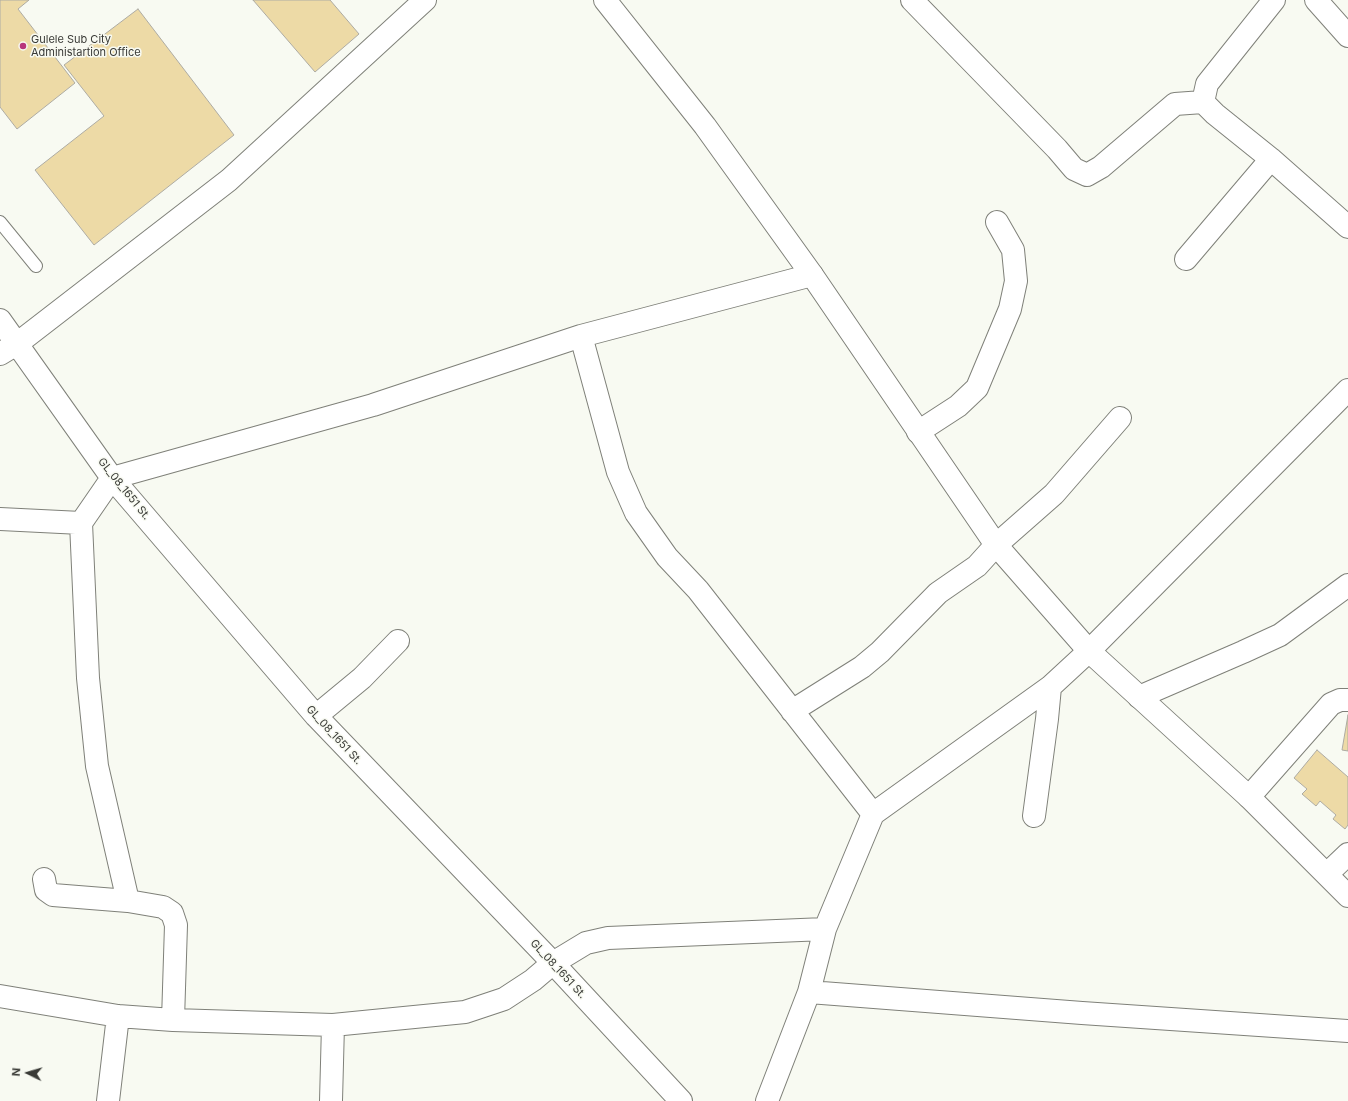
<!DOCTYPE html>
<html>
<head>
<meta charset="utf-8">
<style>
  body { margin:0 }
  #map { position:relative; width:1348px; height:1101px; overflow:hidden; background:#f8faf2; font-family:Inter,sans-serif }
  canvas { display:block }
  .north { position:absolute; left:8px; top:1053px; width:40px; height:40px; -webkit-text-stroke:3px #f8faf2; paint-order:stroke; rotate:275deg; font-size:11px; font-weight:700; line-height:16px; text-align:center; color:#393a36 }
  .north::after { content:''; display:block; margin:auto; width:14px; height:18px; background:#393a36; clip-path:polygon(50% 0,100% 100%,50% 72%,0 100%) }
</style>
</head>
<body>
<div id="map">
<canvas width="1348" height="1101"></canvas>
<div class="north">N</div>
</div>
<script>
const ctx = document.querySelector('canvas').getContext('2d');
ctx.lineJoin = 'round';
function fillPath(path, color) { ctx.fillStyle = color; ctx.fill(path, 'evenodd'); }
const poly = rows => new Path2D(rows.map(r => 'M' + r).join(''));
function strokePath(path, color, width, dash) { ctx.strokeStyle = color; ctx.lineWidth = width; ctx.lineCap = dash ? 'butt' : 'round'; ctx.setLineDash(dash || []); ctx.stroke(path); }
function label(font, color, halo, rows, align = 'center') {
  ctx.font = font + ' Inter,sans-serif'; ctx.lineWidth = 3; ctx.setLineDash([]); ctx.textBaseline = 'middle'; ctx.strokeStyle = halo; ctx.fillStyle = color; for (const [text, x, y, turn = 0] of rows) {
    ctx.save(); ctx.translate(x, y); ctx.rotate((+turn || 0) * Math.PI / 180); ctx.textAlign = isNaN(turn) ? turn : align; if (halo) ctx.strokeText(text, 0, 0); ctx.fillText(text, 0, 0); ctx.restore();
  }
}
const building = poly([
  [0,0,29,0,18,9,75,83,17,129,0,107,0,0],
  [253,0,330,0,359,34,315,72,253,0],
  [138,9,234,135,94,245,35,170,104,116,64,65,138,9],
  [1348,715,1348,751,1342,750,1348,715],
  [1317,750,1348,777,1348,825,1345,829,1333,819,1336,815,1320,801,1316,806,1302,794,1307,789,1294,778,1317,750]
]);
fillPath(building, '#eddaa6');
strokePath(building, '#adaba3', 1);
const service = poly([
  [0,222,36,266]
]);
const minor = poly([
  [912,0,1057,149,1074,169,1087,175,1101,167,1175,104,1203,102],
  [1274,0,1207,84,1203,102,1215,114,1271,159,1348,227],
  [1316,0,1348,36],
  [1186,259,1271,159],
  [0,320,112,478,316,716,553,963,681,1101],
  [581,336,618,472,636,513,667,557,698,590,873,814],
  [0,354,18,343,229,180,425,0],
  [918,432,958,406,977,388,1010,309,1016,281,1013,250,997,222],
  [0,519,81,523,112,478,373,405,581,336,812,275],
  [81,523,88,678,97,766,128,901,163,907,172,913,176,925,173,1020],
  [1139,697,1243,652,1280,635,1348,585],
  [792,711,862,667,880,652,938,593,977,566,996,545,1054,494,1120,418],
  [316,716,362,678,398,641],
  [1249,797,1331,704,1340,700,1348,700],
  [1034,816,1047,719,1050,687],
  [1327,874,1348,854],
  [44,879,46,890,53,895,128,901],
  [809,992,1082,1013,1348,1031],
  [0,996,118,1016,173,1020,333,1025,465,1012,504,999,533,980,553,963,586,943,608,938,825,929],
  [108,1101,118,1016],
  [331,1101,333,1025],
  [767,1101,809,992,825,929,873,814,1050,687,1089,651,1348,390]
]);
const secondary = poly([
  [605,0,705,126,812,275,996,545,1089,651,1249,797,1348,896]
]);
strokePath(service, '#7f8079', 14);
strokePath(minor, '#7f8079', 24);
strokePath(secondary, '#7f8079', 24);
strokePath(service, '#fff', 12);
strokePath(minor, '#fff', 22);
strokePath(secondary, '#fff', 22);
for (const [x, y, r, color] of [
  [23,46,4,"#b8357c"]
]) { const dot = new Path2D(); dot.arc(x, y, r, 0, 2 * Math.PI); ctx.fillStyle = color; ctx.fill(dot); strokePath(dot, '#f8faf2', 1.5); }
label('11px', '#393a36', '#f8faf2', [
  ["Gulele Sub City",31,40],
  ["Administartion Office",31,53]
], 'left');
label('11px', '#393a36', '#f8faf2', [
  ["GL_08_1651 St.",124,489,51],
  ["GL_08_1651 St.",334,735,47],
  ["GL_08_1651 St.",558,969,47]
]);
</script>
</body>
</html>
